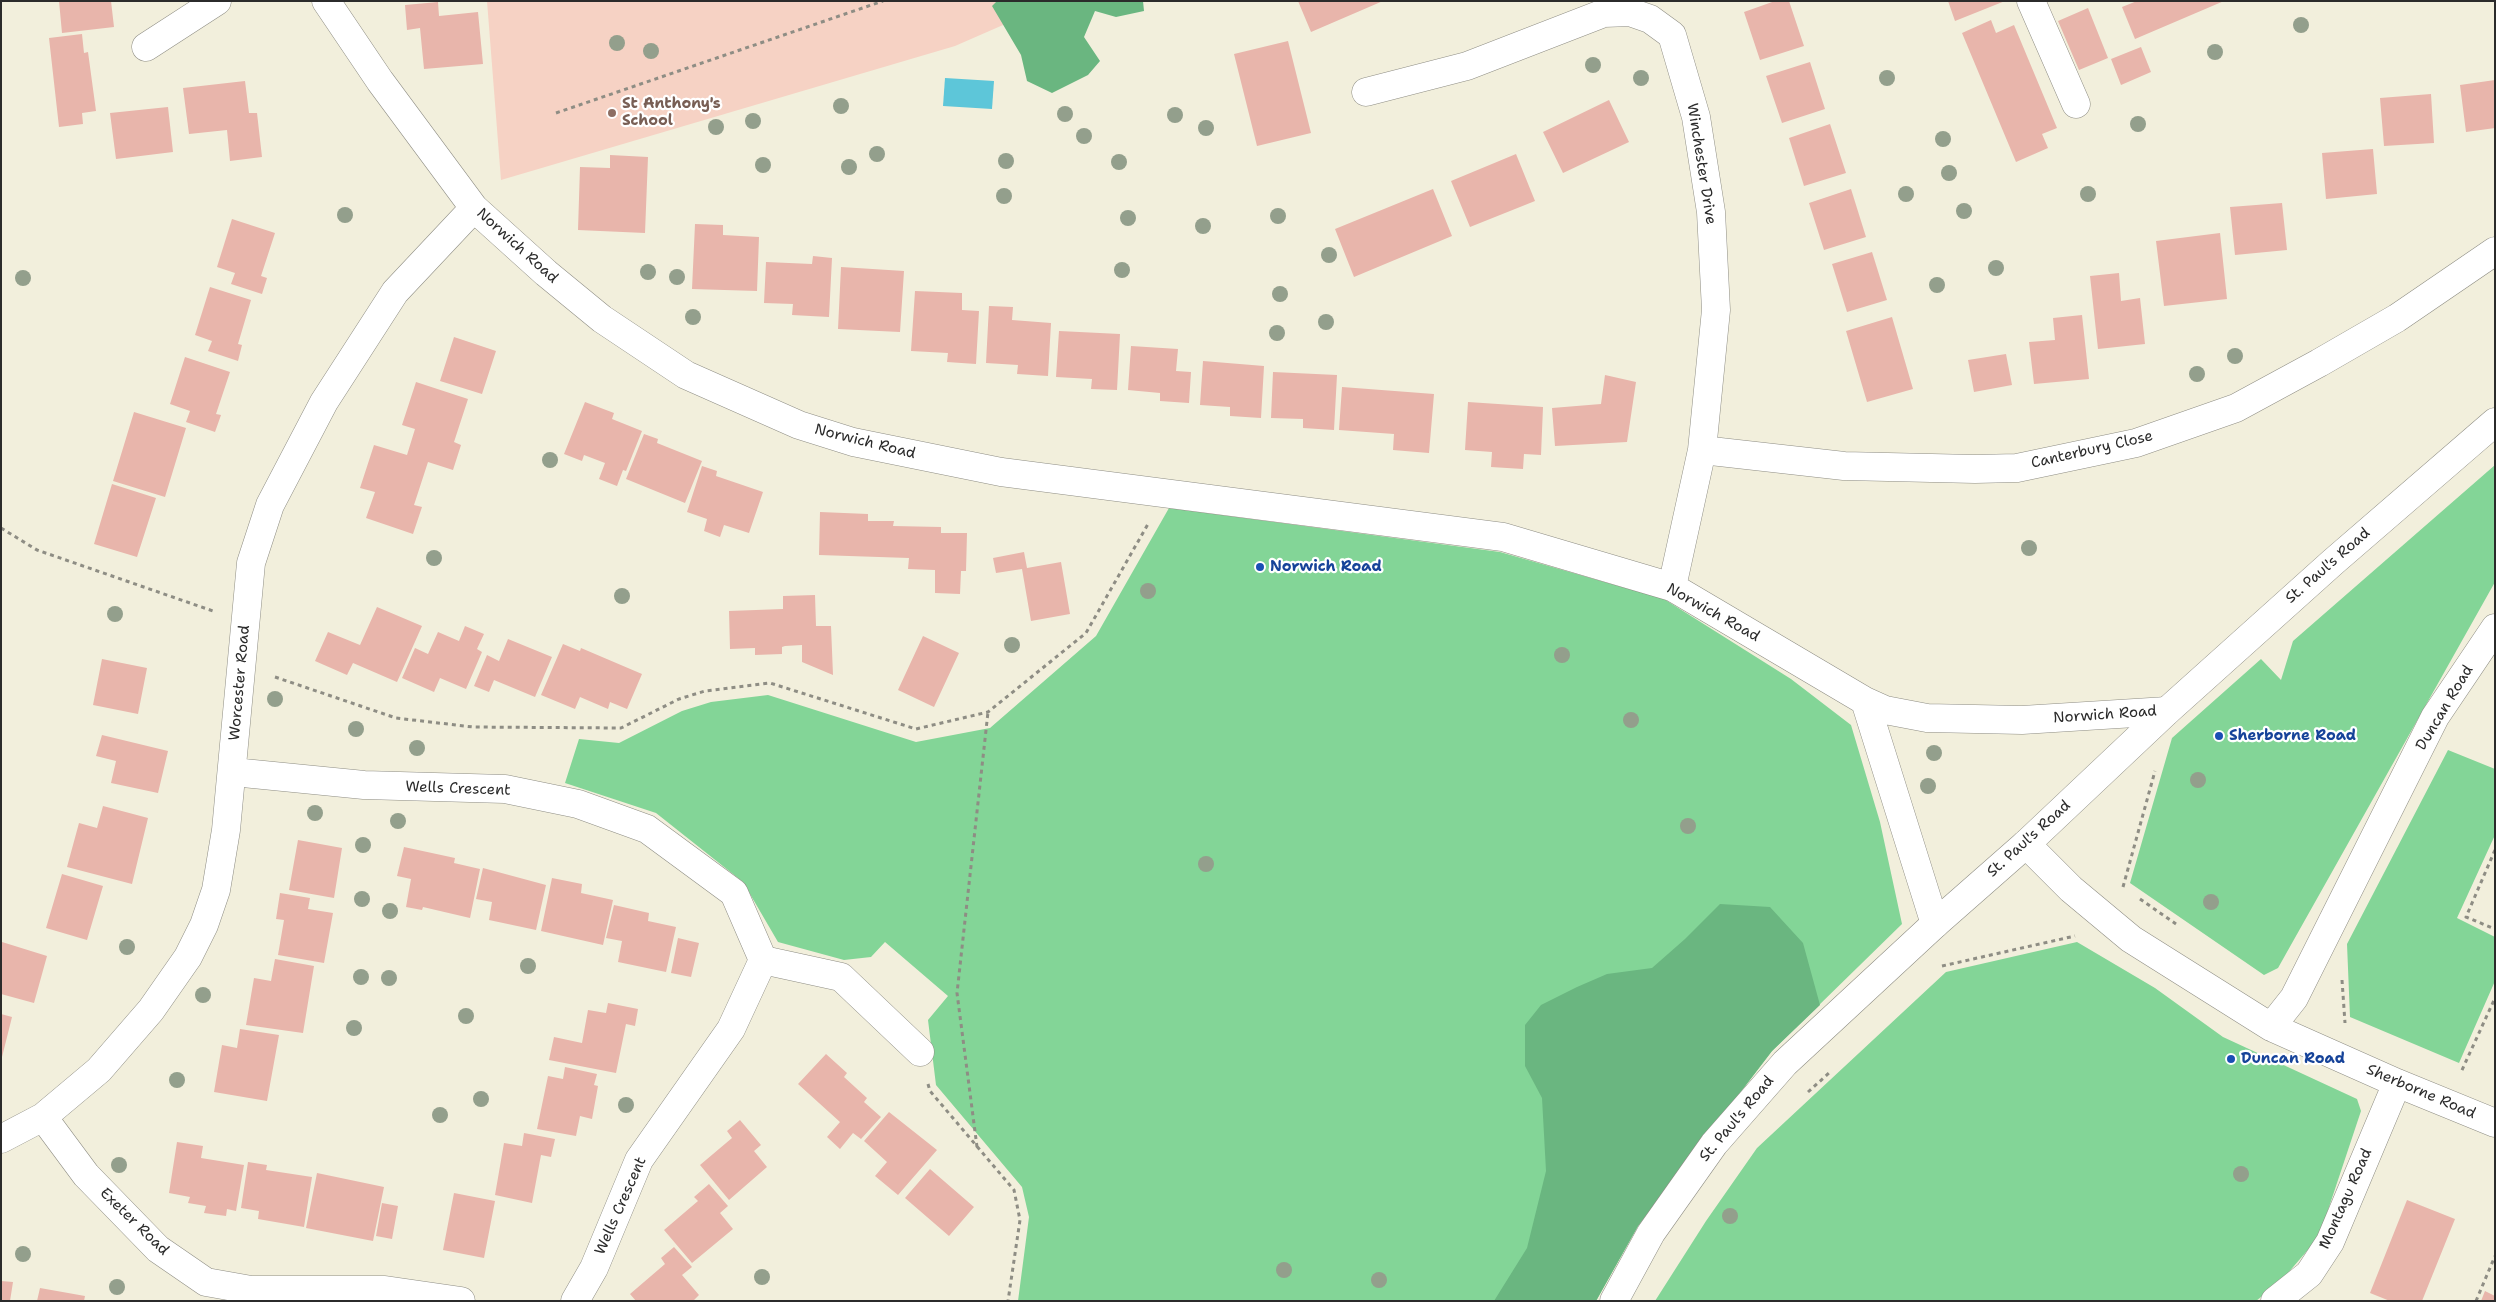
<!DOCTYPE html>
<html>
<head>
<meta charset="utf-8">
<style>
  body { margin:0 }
  #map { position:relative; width:2496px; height:1302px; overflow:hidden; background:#f2efdc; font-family:"Shantell Sans",sans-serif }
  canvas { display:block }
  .frame { position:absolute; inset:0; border:2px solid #2b2b2b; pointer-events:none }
</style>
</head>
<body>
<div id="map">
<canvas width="2496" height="1302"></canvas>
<div class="frame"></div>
</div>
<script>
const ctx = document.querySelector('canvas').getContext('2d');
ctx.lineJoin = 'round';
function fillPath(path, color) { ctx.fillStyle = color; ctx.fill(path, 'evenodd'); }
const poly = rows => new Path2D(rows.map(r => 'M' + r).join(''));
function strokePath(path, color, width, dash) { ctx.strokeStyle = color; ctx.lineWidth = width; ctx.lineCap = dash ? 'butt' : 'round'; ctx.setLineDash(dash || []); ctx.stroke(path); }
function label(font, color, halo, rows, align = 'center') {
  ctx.font = font + ' "Shantell Sans",sans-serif'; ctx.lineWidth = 4.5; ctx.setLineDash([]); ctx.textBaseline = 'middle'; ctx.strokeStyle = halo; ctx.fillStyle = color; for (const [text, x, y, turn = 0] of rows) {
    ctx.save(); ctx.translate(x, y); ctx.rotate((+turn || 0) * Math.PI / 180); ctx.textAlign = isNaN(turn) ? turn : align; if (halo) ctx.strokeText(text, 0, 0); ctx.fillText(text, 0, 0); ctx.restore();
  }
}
fillPath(poly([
  [487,1,1058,1,955,46,501,180]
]), '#f6d2c4');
fillPath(poly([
  [2495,465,2495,582,2278,968,2264,975,2130,883,2172,738,2261,659,2281,680,2293,641],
  [1169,508,1500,552,1664,599,1791,679,1851,725,1880,822,1902,924,1772,1051,1638,1226,1596,1301,1018,1301,1029,1217,1022,1187,936,1085,928,1020,948,996,885,942,871,957,844,960,778,942,743,882,656,813,565,783,579,739,619,743,682,711,711,702,768,695,916,742,990,728,1096,636],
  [2448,750,2495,769,2495,835,2457,918,2495,937,2495,981,2459,1063,2350,1017,2347,944],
  [2077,942,2155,988,2223,1037,2357,1099,2361,1111,2319,1237,2281,1281,2256,1301,1655,1301,1706,1221,1757,1148,1946,972]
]), '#83d597');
fillPath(poly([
  [997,1,1143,1,1144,11,1116,17,1095,11,1084,37,1100,61,1088,75,1052,93,1027,81,1021,55,992,6],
  [1720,904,1770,907,1803,943,1820,1005,1772,1051,1638,1226,1596,1301,1494,1301,1527,1248,1546,1171,1542,1098,1525,1066,1525,1025,1541,1005,1577,987,1607,974,1652,968,1685,939]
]), '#6ab680');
fillPath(poly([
  [945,78,994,81,992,109,943,106]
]), '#5dc6d9');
fillPath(poly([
  [59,1,111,1,114,27,62,33],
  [1298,1,1383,1,1311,32],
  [1775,1,1789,1,1804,46,1760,60,1744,12],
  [1948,1,2005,1,1955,21],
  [2137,1,2224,1,2135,39,2122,7],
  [438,2,439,16,478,12,483,64,424,69,420,28,407,30,405,5],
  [2088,8,2108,58,2079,70,2058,21],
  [1991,20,1996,33,2014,25,2057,128,2042,134,2048,148,2016,162,1962,33],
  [82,34,84,53,88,52,96,111,82,113,83,124,59,127,49,38],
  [1288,41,1311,133,1257,146,1234,54],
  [2141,47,2151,72,2121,85,2111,59],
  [1810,62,1825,109,1782,123,1766,76],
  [2495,80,2495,128,2466,132,2460,85],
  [245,81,249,113,257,113,262,157,230,161,227,130,189,134,183,88],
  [2431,94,2434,143,2384,146,2380,98],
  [1609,100,1629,142,1563,173,1543,132],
  [168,107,173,152,116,159,110,113],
  [1830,124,1846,173,1804,186,1789,138],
  [2373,149,2377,194,2326,199,2322,153],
  [1516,154,1535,201,1470,227,1451,181],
  [610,155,648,157,645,233,578,230,580,167,610,168],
  [1433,189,1452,236,1354,277,1335,229],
  [1851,189,1866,237,1824,250,1809,203],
  [2282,203,2287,250,2235,255,2230,207],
  [232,219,275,233,261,276,267,278,262,294,231,284,235,273,217,267],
  [695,224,723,225,723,235,759,237,757,291,692,289],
  [2220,233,2227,299,2164,306,2156,241],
  [1872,252,1887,300,1847,312,1832,264],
  [813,256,832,258,829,317,792,315,793,304,764,303,766,262,812,264],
  [841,267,904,271,900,332,838,329],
  [2119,273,2121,301,2140,298,2145,344,2098,349,2090,276],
  [210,287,251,300,238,344,242,345,238,361,208,351,212,341,195,335],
  [915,291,962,293,962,310,979,311,976,364,947,362,948,353,911,351],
  [989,306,1013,307,1012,320,1051,323,1048,376,1017,374,1018,365,986,363],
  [2082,315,2089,379,2034,384,2029,342,2055,340,2053,318],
  [1892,317,1913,389,1867,402,1846,331],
  [1059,331,1120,334,1117,390,1091,389,1092,379,1056,377],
  [454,337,496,351,482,394,440,381],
  [1131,346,1178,349,1176,371,1191,372,1189,403,1160,401,1160,393,1128,390],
  [2006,354,2012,385,1974,392,1968,360],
  [185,357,230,372,216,414,221,415,215,432,186,422,190,411,170,404],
  [1203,361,1264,366,1261,418,1230,416,1230,407,1200,405],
  [1273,372,1337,375,1334,430,1303,428,1303,419,1271,418],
  [1605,375,1636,382,1627,442,1555,446,1552,408,1601,404],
  [416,382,468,399,454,442,461,445,453,470,428,462,414,505,422,507,413,534,366,518,375,492,360,488,374,445,407,455,415,429,402,425],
  [1342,387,1434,394,1429,453,1393,450,1394,434,1339,430],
  [585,402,614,413,612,419,642,431,626,471,623,470,617,486,599,479,605,463,584,455,582,461,564,454],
  [1468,402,1543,407,1541,455,1524,454,1523,469,1491,467,1492,452,1465,450],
  [134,412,186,428,165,497,113,481],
  [644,434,658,439,657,443,702,461,685,503,626,479],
  [702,466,717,471,716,476,763,492,749,533,724,525,720,537,704,531,707,519,687,512],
  [112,484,156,498,137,557,94,544],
  [820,512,868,514,868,521,894,521,893,526,941,527,941,533,967,533,966,571,961,571,960,594,935,593,935,570,908,569,909,558,819,555],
  [1024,552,1027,568,1061,562,1070,614,1031,621,1022,569,996,573,993,558],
  [815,595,816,626,831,626,833,675,802,662,802,645,785,646,782,647,782,654,755,655,755,648,730,649,729,611,783,609,783,596],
  [377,607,422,626,397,682,353,663,347,675,315,661,328,632,360,645],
  [465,626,484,634,477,649,482,652,466,689,440,678,434,692,402,678,415,648,428,654,438,632,459,641],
  [923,636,959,653,934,707,898,690],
  [508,639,552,657,535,697,494,680,489,692,474,686,487,655,499,661],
  [563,644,580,651,581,648,642,674,627,709,610,702,608,709,580,697,575,709,541,695],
  [102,659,147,668,138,714,93,705],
  [102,735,168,751,158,793,111,783,116,761,96,756],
  [103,806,148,818,132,884,67,867,79,823,97,828],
  [298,840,342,848,334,898,289,890],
  [404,847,455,858,454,863,480,869,470,918,423,907,422,910,406,907,411,879,397,876],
  [483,868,546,885,536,930,489,920,492,902,476,899],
  [62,874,103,886,87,940,46,928],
  [552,878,582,884,581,893,613,900,603,945,541,931],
  [280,893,310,898,308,909,333,913,324,963,278,955,284,920,276,919],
  [614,905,649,913,648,921,676,927,666,972,618,962,622,941,606,938],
  [678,938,699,943,691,977,671,973],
  [2,942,47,956,34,1003,1,994],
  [275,959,314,966,303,1033,246,1025,254,978,271,981],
  [608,1003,638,1009,635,1026,626,1024,616,1073,549,1060,554,1037,582,1043,588,1010,606,1013],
  [1,1014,12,1017,2,1057,1,1057],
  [240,1029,279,1035,267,1101,214,1092,222,1045,237,1048],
  [826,1054,847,1073,844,1077,867,1098,864,1102,881,1117,861,1139,853,1133,840,1149,827,1137,840,1122,798,1084],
  [565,1067,597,1074,594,1085,598,1086,592,1119,580,1116,576,1136,537,1129,548,1076,563,1079],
  [889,1112,937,1150,898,1195,875,1176,887,1162,864,1141],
  [740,1120,761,1145,754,1151,767,1167,729,1200,700,1165,732,1138,727,1131],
  [524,1133,555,1139,551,1157,541,1155,532,1203,495,1195,504,1143,522,1146],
  [177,1142,203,1146,201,1158,244,1165,236,1211,227,1209,226,1216,204,1213,206,1206,188,1203,190,1197,169,1193],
  [248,1162,267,1165,266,1170,312,1177,304,1227,258,1219,259,1211,241,1208],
  [930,1169,974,1207,949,1236,905,1198],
  [317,1173,384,1187,373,1241,306,1228],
  [709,1184,728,1206,720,1213,733,1229,692,1263,664,1230,698,1201,694,1197],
  [454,1193,495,1201,484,1258,443,1250],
  [2407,1200,2455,1219,2422,1301,2390,1301,2370,1293],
  [382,1203,398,1206,392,1239,376,1236],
  [674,1247,692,1267,682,1275,699,1295,693,1301,636,1301,630,1294,665,1264,661,1258],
  [1,1281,13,1282,10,1301,1,1301],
  [40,1288,85,1296,84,1301,37,1301],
  [2485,1291,2495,1296,2495,1301,2481,1301]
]), '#e8b5ab');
const minor = poly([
  [326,1,380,81,474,208,546,273,602,319,686,375,799,425,853,442,1001,472,1503,537,1672,587,1865,701,1885,710,1927,718,2022,720,2167,711],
  [2031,1,2076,104],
  [146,47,217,1],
  [1366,92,1467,66,1604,13,1630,12,1650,19,1672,35,1696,117,1711,212,1716,310,1702,450,1672,587],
  [1702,450,1844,466,1975,469,2017,468,2136,443,2236,408,2319,363,2397,318,2495,251],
  [1865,701,1935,924],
  [233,772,364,785,505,789,578,804,647,829,734,893,763,960,731,1029,639,1160,594,1268,575,1301],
  [2026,844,2071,889,2131,939,2271,1027,2397,1083,2495,1123],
  [763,960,841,977,920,1052],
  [2271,1027,2294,998,2435,717,2495,628],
  [43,1117,86,1175,158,1249,206,1282,251,1290,385,1290,461,1301],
  [1,1139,43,1117,99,1070,151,1010,188,957,204,925,216,890,226,830,251,563,270,505,324,402,395,292,474,208],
  [2275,1301,2309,1274,2330,1242,2397,1083]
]);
const major = poly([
  [1614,1301,1651,1233,1714,1144,1785,1063,1935,924,2026,844,2167,711,2333,562,2495,422]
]);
strokePath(minor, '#8e8d84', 29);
strokePath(major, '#8e8d84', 29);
strokePath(poly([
  [556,113,883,1],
  [1,528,37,550,213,611],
  [275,677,396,718,473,727,621,728,679,699,705,691,770,683,916,729,988,712,1086,633,1148,524],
  [2495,850,2466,917,2495,929],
  [2123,887,2155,771],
  [2140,899,2176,924],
  [1942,966,2075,936],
  [2342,980,2345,1023],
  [2462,1070,2495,998],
  [928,1084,930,1091,1014,1190,1020,1220,1008,1301],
  [1808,1092,1829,1073],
  [977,1147,957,993,988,712],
  [2476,1301,2495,1256]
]), '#8e8d84', 3, [4, 4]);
strokePath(minor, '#fff', 28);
strokePath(major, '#fff', 28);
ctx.fillStyle = '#939f8c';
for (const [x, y] of [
  [2301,25],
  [617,43],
  [651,51],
  [2215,52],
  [1593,65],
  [1641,78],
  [1887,78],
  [841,106],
  [1065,114],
  [1175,115],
  [753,121],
  [2138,124],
  [716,127],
  [1206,128],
  [1084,136],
  [1943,139],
  [877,154],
  [1006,161],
  [1119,162],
  [763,165],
  [849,167],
  [1949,173],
  [1906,194],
  [2088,194],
  [1004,196],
  [1964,211],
  [345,215],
  [1278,216],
  [1128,218],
  [1203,226],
  [1329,255],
  [1996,268],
  [1122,270],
  [648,272],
  [677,277],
  [23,278],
  [1937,285],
  [1280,294],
  [693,317],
  [1326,322],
  [1277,333],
  [2235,356],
  [2197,374],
  [550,460],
  [2029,548],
  [434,558],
  [1148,591],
  [622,596],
  [115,614],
  [1012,645],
  [1562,655],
  [275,699],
  [1631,720],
  [356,729],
  [417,748],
  [1934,753],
  [2198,780],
  [1928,786],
  [315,813],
  [398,821],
  [1688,826],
  [363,845],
  [1206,864],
  [362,899],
  [2211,902],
  [390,911],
  [127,947],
  [528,966],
  [361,977],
  [389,978],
  [203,995],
  [466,1016],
  [354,1028],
  [177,1080],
  [481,1099],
  [626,1105],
  [440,1115],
  [119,1165],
  [2241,1174],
  [1730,1216],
  [23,1254],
  [1284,1270],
  [762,1277],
  [1379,1280],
  [117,1287]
]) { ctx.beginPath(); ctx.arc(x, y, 8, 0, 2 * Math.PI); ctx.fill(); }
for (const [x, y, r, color] of [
  [612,113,5,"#8d6e63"],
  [1260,567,5,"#1a4fb4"],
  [2219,736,5,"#1a4fb4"],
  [2231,1059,5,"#1a4fb4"]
]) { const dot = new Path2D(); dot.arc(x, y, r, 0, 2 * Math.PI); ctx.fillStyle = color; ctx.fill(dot); strokePath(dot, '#fff', 2); }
label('bold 15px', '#785e54', '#fff', [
  ["St Anthony's",622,104],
  ["School",622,121]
], 'left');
label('15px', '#2b2b2b', '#fff', [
  ["Winchester Drive",1701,164,81],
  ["Norwich Road",517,246,42],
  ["Norwich Road",865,442,14],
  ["Canterbury Close",2092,450,-13],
  ["St. Paul's Road",2328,566,-41],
  ["Norwich Road",1713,613,29],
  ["Worcester Road",240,683,-85],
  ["Duncan Road",2445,708,-59],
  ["Norwich Road",2105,715,-4],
  ["Wells Crescent",458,789,2],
  ["St. Paul's Road",2029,839,-42],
  ["Sherborne Road",2421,1092,23],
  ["St. Paul's Road",1737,1119,-50],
  ["Montagu Road",2346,1199,-66],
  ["Wells Crescent",621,1206,-66],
  ["Exeter Road",134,1222,44]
]);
label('bold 15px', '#164399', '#fff', [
  ["Norwich Road",1270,567],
  ["Sherborne Road",2229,736],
  ["Duncan Road",2241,1059]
], 'left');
</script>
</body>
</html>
